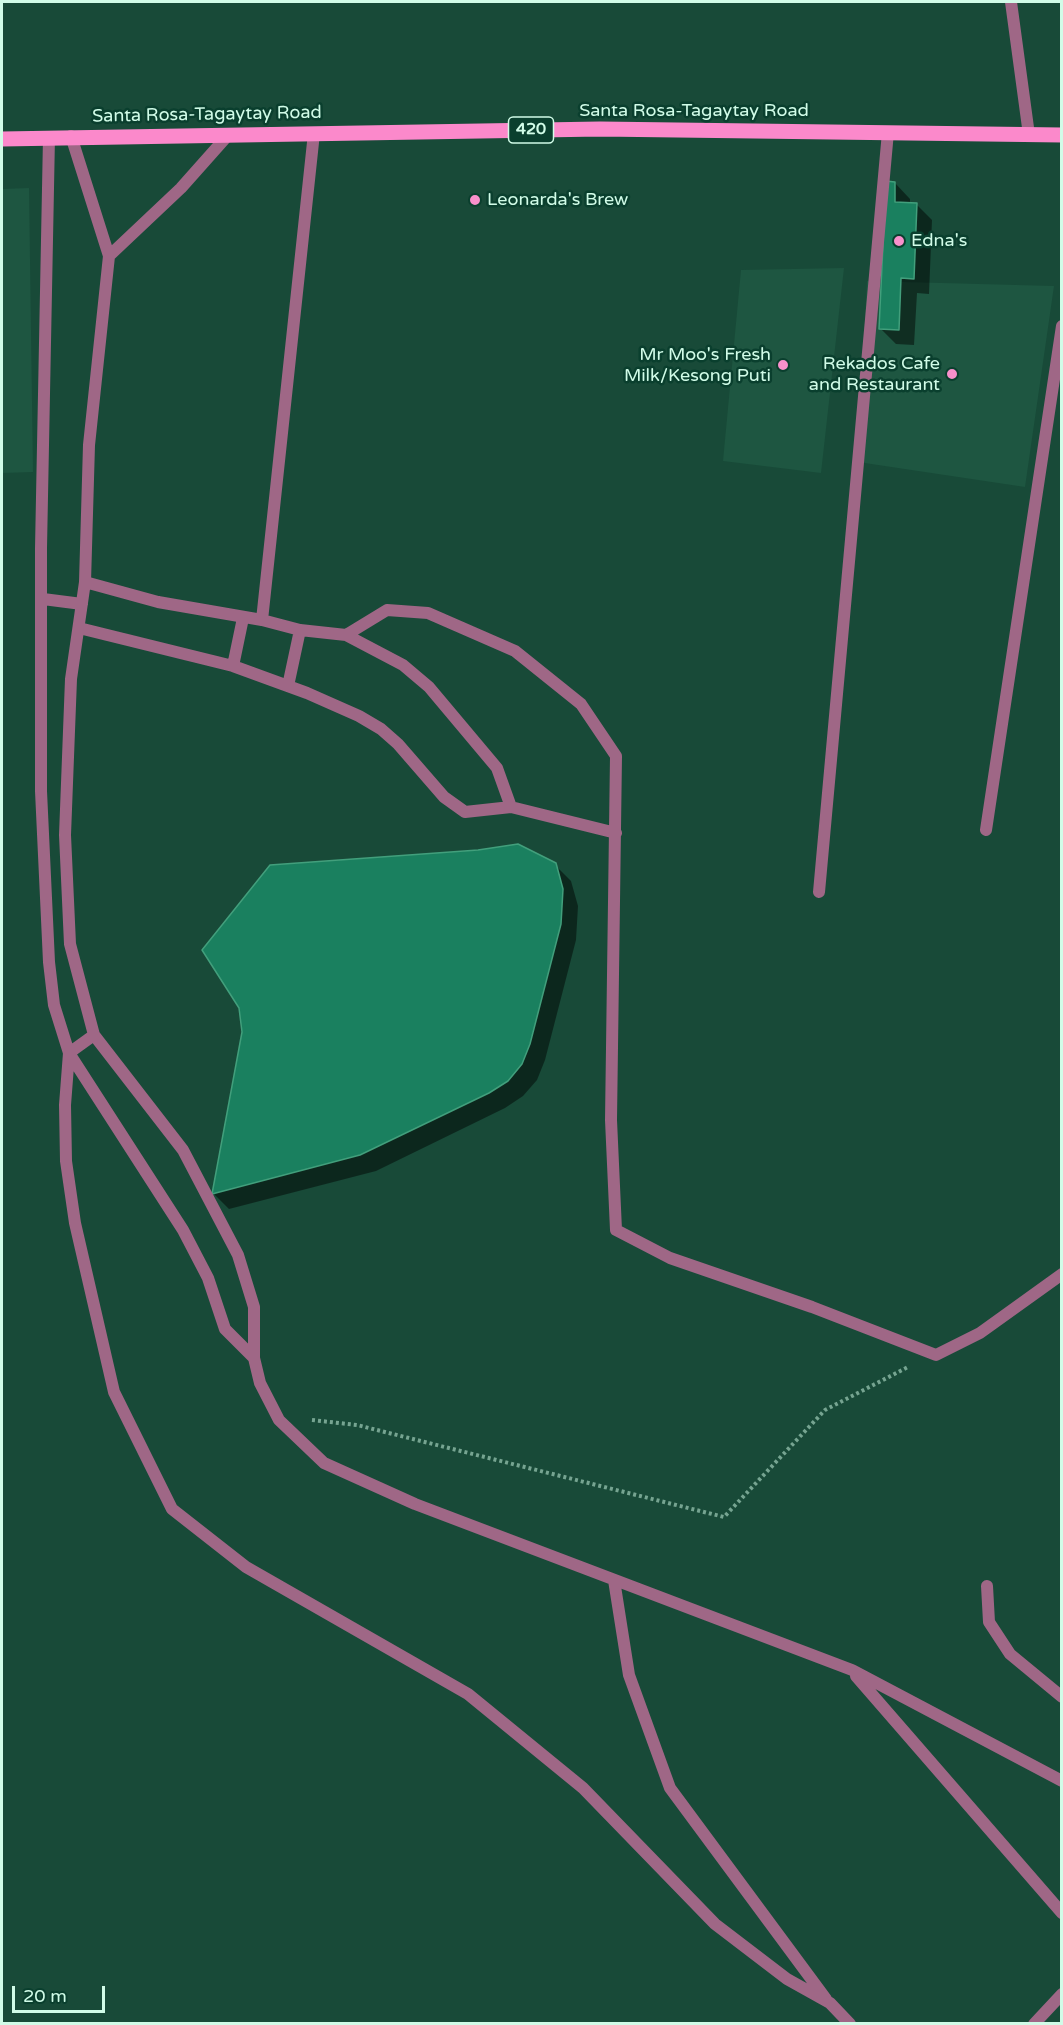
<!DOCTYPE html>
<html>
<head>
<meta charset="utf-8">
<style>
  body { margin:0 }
  #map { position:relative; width:1063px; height:2025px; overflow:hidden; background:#184a38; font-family:"Varela Round",sans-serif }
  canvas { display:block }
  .frame { position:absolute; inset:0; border:3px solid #d1fce8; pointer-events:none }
  .scale { position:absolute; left:12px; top:1986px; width:93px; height:27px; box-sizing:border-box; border:3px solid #d1fce8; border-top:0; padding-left:8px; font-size:18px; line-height:21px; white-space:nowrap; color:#d1fce8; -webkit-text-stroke:4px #0a3f2e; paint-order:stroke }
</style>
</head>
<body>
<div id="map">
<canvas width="1063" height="2025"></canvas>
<div class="frame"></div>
<div class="scale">20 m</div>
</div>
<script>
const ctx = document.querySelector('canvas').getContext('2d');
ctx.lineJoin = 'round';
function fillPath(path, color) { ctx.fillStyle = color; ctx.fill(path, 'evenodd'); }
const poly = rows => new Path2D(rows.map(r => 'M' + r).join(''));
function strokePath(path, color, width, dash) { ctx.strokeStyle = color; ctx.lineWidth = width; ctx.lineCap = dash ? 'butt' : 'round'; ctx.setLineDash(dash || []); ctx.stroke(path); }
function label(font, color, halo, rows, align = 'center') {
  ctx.font = font + ' "Varela Round",sans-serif'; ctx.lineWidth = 5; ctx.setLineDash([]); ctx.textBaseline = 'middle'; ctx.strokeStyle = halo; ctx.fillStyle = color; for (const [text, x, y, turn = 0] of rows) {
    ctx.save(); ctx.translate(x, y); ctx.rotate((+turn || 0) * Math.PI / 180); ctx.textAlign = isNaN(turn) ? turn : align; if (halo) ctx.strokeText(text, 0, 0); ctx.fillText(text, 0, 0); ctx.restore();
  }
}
fillPath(poly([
  [29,188,33,472,2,473,2,189],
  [844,268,821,473,723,461,741,270],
  [867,281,1054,286,1025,487,858,462]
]), '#1e5641');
fillPath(poly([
  [895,183,910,199,910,204,916,204,932,220,929,294,917,293,914,345,896,344,881,329],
  [555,865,571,881,578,906,576,940,545,1060,537,1080,523,1096,505,1108,376,1171,229,1209,214,1194,244,1032]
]), '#0007');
const building = poly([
  [886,181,895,182,895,202,917,203,914,279,901,278,899,330,879,329,886,181],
  [518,844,556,863,563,889,561,924,530,1044,522,1064,508,1081,489,1093,360,1155,212,1194,242,1032,239,1008,202,950,270,865,478,850,518,844]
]);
fillPath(building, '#1a805f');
strokePath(building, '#429f7c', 1.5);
strokePath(poly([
  [312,1420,357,1425,724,1517,825,1410,908,1367]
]), '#76a491', 4, [3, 3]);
strokePath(poly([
  [1011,2,1029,135],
  [71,136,109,256,89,445,85,582,71,679,65,835,70,944,94,1035,183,1150,238,1255,254,1307,254,1358,260,1383,279,1420,324,1463,415,1504,852,1670,1062,1781],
  [49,137,41,548,41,791,49,962,54,1005,69,1053,183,1230,208,1278,225,1329,254,1358],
  [109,256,181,188,229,134],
  [85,582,158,602,262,620,300,630,346,635,403,665,429,687,497,768,511,807],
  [43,599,82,604],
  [262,620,314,133],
  [79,628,233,666,307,693,359,716,381,729,398,744,444,797,465,812,511,807,616,833],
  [346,635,387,610,428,613,515,651,581,704,616,756,611,1120,616,1230,670,1258,812,1307,936,1355,980,1333,1062,1274],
  [233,666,243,618],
  [288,686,300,630],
  [986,830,1062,326],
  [819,892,888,132],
  [94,1035,69,1053,65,1105,66,1161,75,1223,114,1392,172,1509,246,1567,468,1694,583,1788,715,1924,787,1979,830,2003,850,2024],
  [614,1580,629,1675,670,1788,826,1999],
  [987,1586,989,1622,1010,1654,1062,1697],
  [856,1676,1062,1913],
  [1034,2024,1062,1994]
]), '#9f6786', 12);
strokePath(poly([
  [2,139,600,129,1062,135]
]), '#fb89cb', 15);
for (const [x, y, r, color] of [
  [475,200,6,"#f890cb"],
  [899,241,6,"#f890cb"],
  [783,365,6,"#f890cb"],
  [952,374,6,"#f890cb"]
]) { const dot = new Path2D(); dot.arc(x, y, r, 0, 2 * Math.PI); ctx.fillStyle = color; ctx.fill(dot); strokePath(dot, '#0a3f2e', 2); }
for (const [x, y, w] of [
  [531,130,45]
]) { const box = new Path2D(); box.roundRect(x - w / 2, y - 13, w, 26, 4.5); ctx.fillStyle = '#0a3f2e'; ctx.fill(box); strokePath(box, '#d1fce8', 1.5); }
label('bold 16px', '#d1fce8', null, [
  ["420",531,130]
]);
label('18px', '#d1fce8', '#0a3f2e', [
  ["Santa Rosa-Tagaytay Road",694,111],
  ["Santa Rosa-Tagaytay Road",207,115,-1]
]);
label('18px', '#d1fce8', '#0a3f2e', [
  ["Leonarda's Brew",487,200],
  ["Edna's",911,241],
  ["Mr Moo's Fresh",771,355,"right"],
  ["Milk/Kesong Puti",771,376,"right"],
  ["Rekados Cafe",940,364,"right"],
  ["and Restaurant",940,385,"right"]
], 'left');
</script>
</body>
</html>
